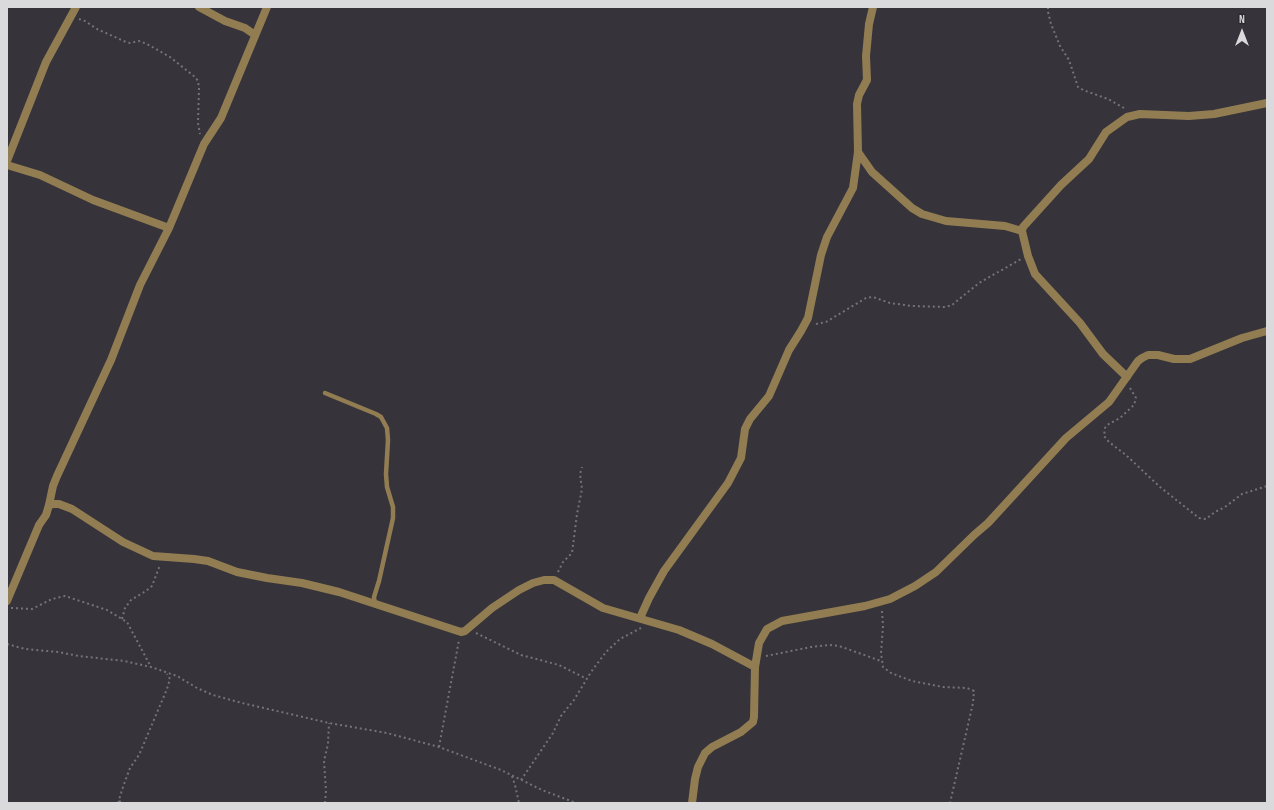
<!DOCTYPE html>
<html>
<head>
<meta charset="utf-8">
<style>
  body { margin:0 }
  #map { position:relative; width:1274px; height:810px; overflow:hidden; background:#36343a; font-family:"Sofia Sans Condensed",sans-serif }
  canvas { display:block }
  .frame { position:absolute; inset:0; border:8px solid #dad9dc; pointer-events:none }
  .north { position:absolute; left:1222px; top:12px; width:40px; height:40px; -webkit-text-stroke:3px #2b2a2f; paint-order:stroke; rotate:0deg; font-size:11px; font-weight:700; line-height:16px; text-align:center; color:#dad9dc }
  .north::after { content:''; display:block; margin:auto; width:14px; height:18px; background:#dad9dc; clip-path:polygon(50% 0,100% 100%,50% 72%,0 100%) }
</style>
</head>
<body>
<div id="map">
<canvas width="1274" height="810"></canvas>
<div class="frame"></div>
<div class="north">N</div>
</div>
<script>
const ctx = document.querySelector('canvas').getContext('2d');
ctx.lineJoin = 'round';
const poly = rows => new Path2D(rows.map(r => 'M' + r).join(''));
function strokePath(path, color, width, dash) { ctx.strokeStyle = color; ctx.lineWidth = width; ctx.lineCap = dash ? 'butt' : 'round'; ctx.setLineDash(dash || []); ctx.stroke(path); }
strokePath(poly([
  [1048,7,1048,12,1051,24,1060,46,1069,60,1078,87,1083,90,1108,99,1124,108],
  [79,19,85,21,97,29,126,42,130,43,139,41,147,44,170,57,195,77,198,81,199,88,198,123,200,134],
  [816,324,826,322,866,298,873,297,890,303,912,306,946,307,952,305,979,283,1021,259],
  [1130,388,1136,398,1134,405,1120,418,1107,425,1105,428,1104,436,1109,442,1126,455,1160,487,1199,518,1206,519,1215,512,1225,507,1242,494,1267,486],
  [558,572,563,562,572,553,577,514,582,489,580,474,582,467],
  [11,608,32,609,52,599,65,596,107,610,127,622,151,667],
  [882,611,883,626,881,653,883,667,891,673,912,681,943,687,967,688,974,691,973,703,950,803],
  [122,619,125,608,131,600,146,591,152,586,160,565],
  [476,633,521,655,559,665,587,679],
  [7,644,25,649,58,652,79,656,124,661,151,667,177,676,197,688,213,695,242,703,329,723,387,733,439,747,501,770,542,790,576,803],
  [766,656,811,647,830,645,839,646,881,661],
  [439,747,459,640],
  [512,776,515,785,519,803],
  [521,780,553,733,561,716,574,700,591,672,606,652,620,639,641,628],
  [119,801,123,803],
  [118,803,123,787,130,768,139,755,167,689,170,679,167,674],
  [325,803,326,791,324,761,328,744,329,723]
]), '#747377', 2, [2, 3]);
strokePath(poly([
  [325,393,376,414,381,417,387,428,388,440,386,474,387,487,393,507,393,518,379,581,374,597,375,605]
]), '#927d52', 4.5);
strokePath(poly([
  [199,7,225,21,245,28,255,35],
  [858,152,872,172,912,208,922,214,946,221,1005,226,1022,231],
  [7,161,46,62,76,7],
  [7,165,40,175,93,200,169,228],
  [1127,377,1103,354,1080,323,1035,274,1028,256,1022,231,1023,227,1061,185,1089,159,1106,132,1127,117,1140,114,1189,116,1214,114,1267,103],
  [49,505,53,504,59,504,72,509,123,542,153,556,194,559,208,561,237,572,267,578,302,583,339,592,461,632,465,631,492,608,519,590,533,583,544,580,554,580,603,608,679,630,712,644,755,667],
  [7,601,39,525,46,515,49,505,53,486,57,476,111,360,140,285,169,228,204,144,221,118,267,7],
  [640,618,649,598,664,571,728,483,741,458,745,429,750,419,769,396,789,350,801,331,808,318,821,255,827,237,853,188,858,152,857,104,859,95,867,80,866,56,869,24,873,7],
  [692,803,695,779,698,767,705,753,712,747,741,732,753,722,754,717,755,667,759,643,767,629,782,621,865,606,890,599,915,586,936,572,974,535,988,523,1066,438,1109,402,1138,361,1142,358,1148,355,1158,355,1174,359,1190,359,1242,338,1267,331]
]), '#927d52', 8);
</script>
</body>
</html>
